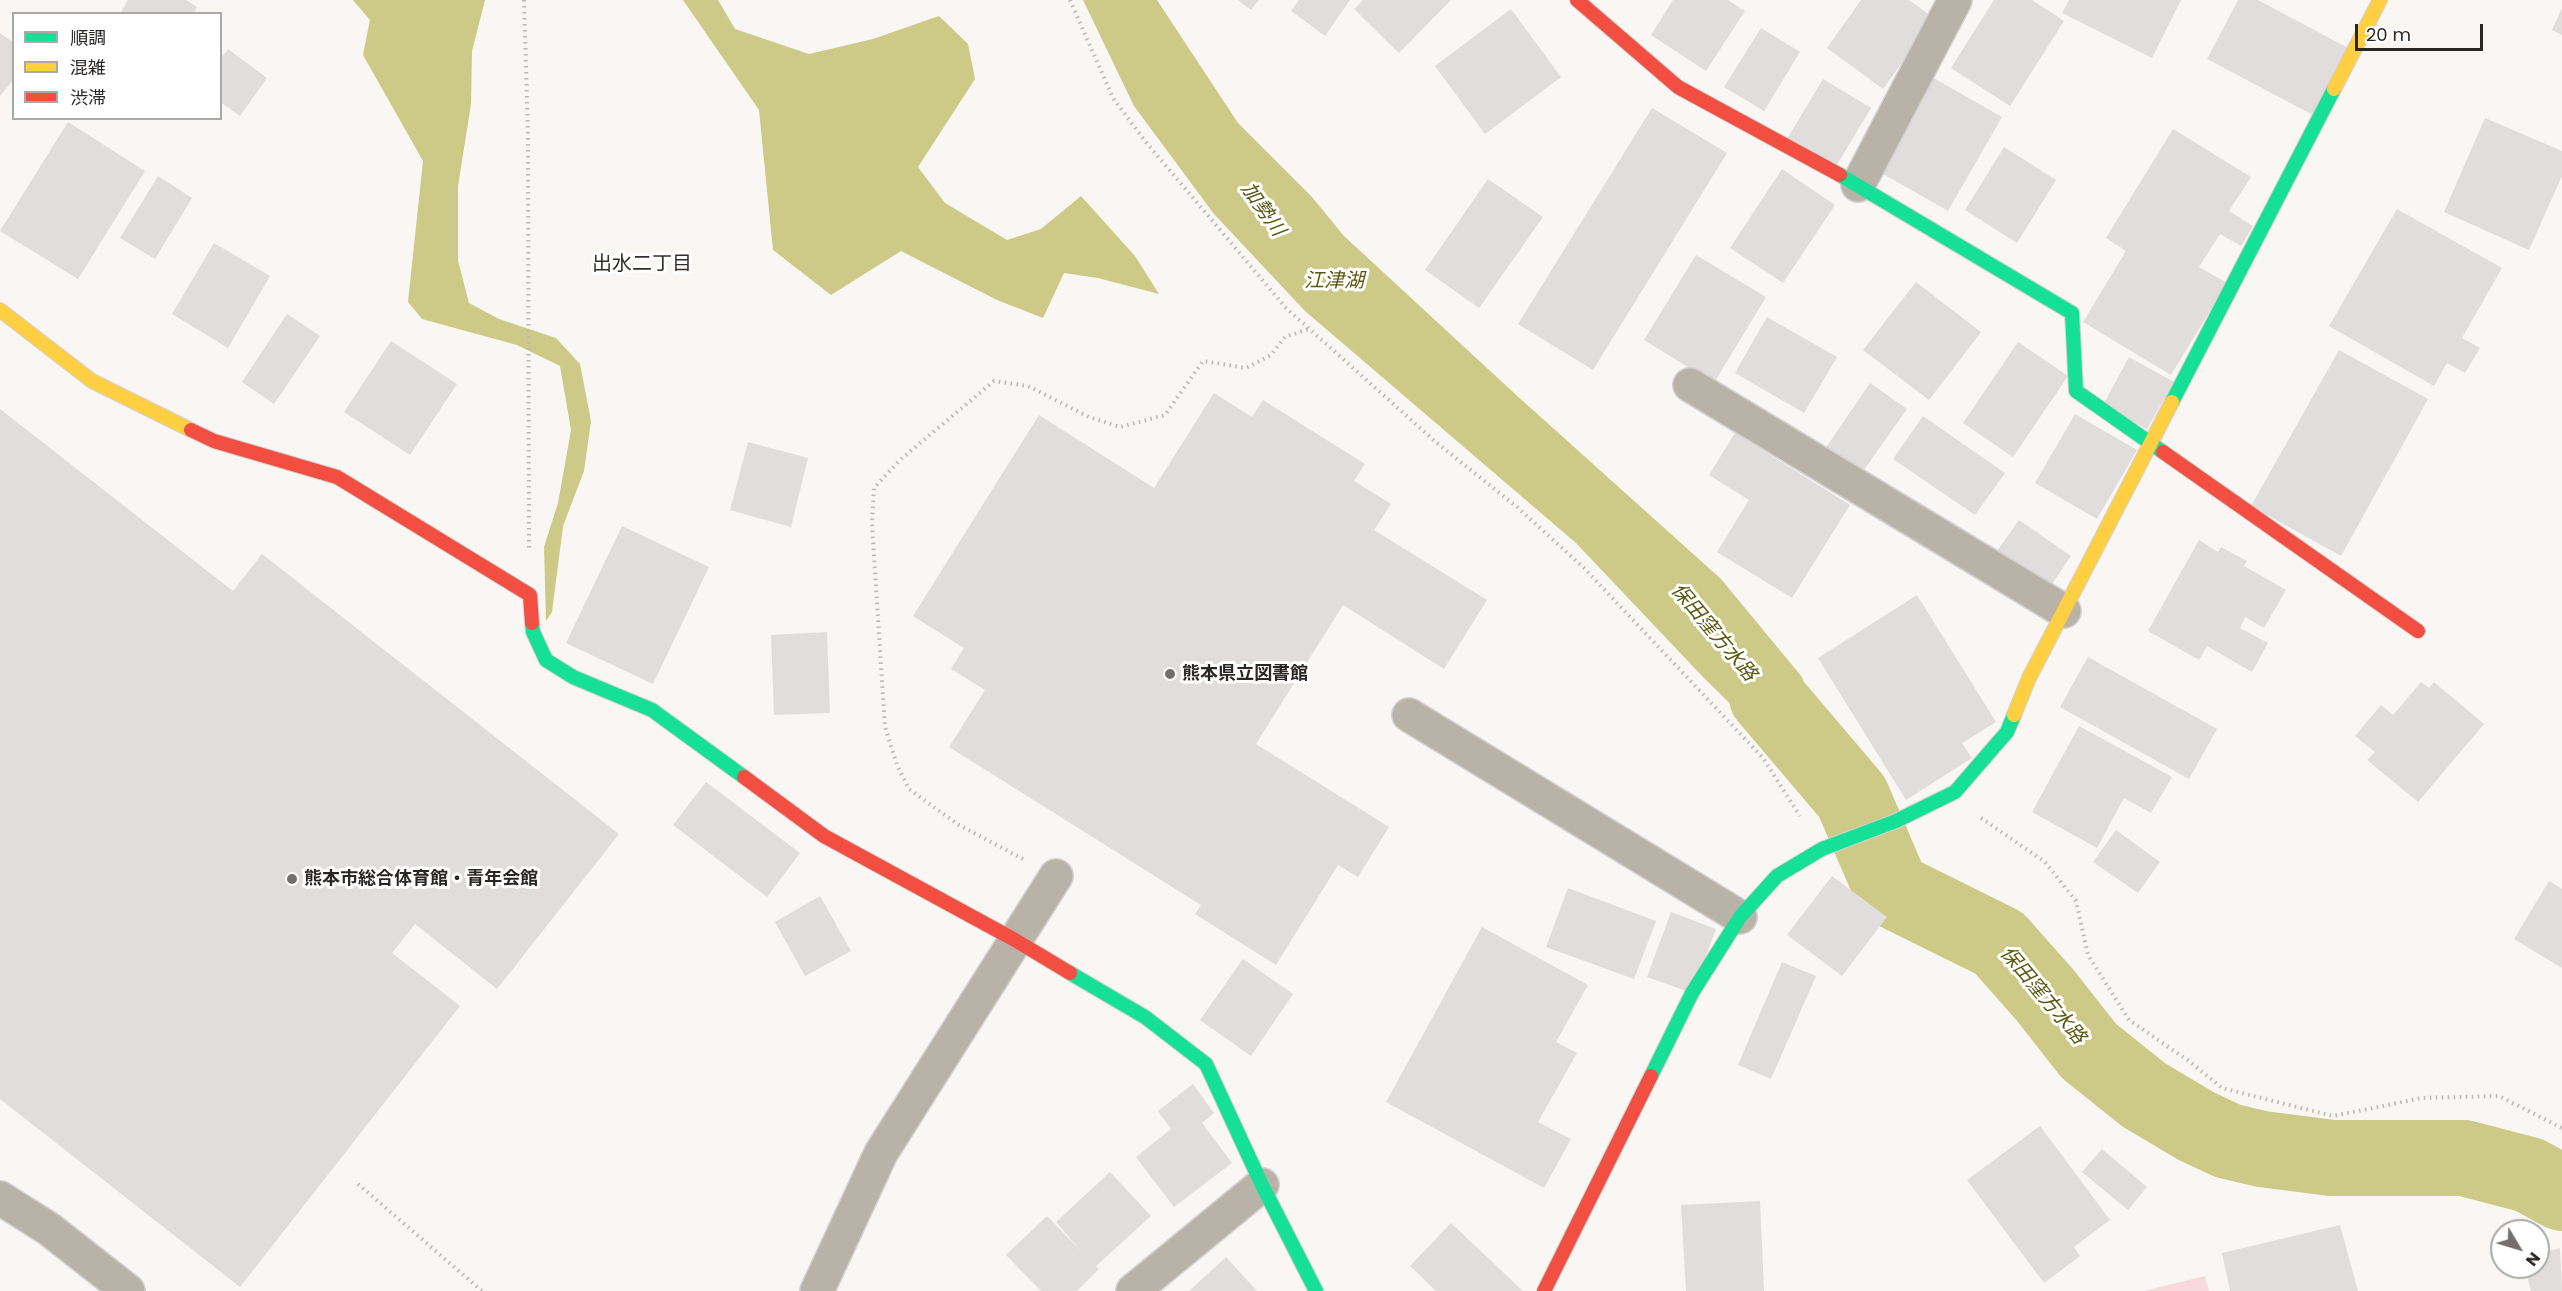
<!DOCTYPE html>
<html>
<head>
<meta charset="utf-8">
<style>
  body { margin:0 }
  #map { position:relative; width:2562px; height:1291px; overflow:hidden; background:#f9f6f4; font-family:Poppins,"Noto Sans JP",sans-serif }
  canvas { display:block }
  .legend { position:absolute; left:12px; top:12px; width:210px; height:108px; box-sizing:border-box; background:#fff; border:2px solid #a9a9a8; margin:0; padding:8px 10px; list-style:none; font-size:18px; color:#292726 }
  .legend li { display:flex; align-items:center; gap:12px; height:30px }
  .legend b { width:30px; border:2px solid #a9a9a8 }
  .north { position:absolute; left:2490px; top:1219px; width:60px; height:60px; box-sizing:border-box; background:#fff; border:2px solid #a9a9a8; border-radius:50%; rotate:128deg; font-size:16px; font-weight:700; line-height:24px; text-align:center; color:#292726 }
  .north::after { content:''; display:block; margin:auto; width:21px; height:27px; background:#726f6e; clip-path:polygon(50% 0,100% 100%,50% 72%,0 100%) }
  .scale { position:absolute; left:2355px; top:24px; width:128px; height:27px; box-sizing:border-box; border:3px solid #292726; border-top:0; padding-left:8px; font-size:18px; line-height:21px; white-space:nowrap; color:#292726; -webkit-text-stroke:4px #fff; paint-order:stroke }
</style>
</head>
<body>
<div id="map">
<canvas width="2562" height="1291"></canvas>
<ul class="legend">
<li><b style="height:8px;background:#16e098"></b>順調</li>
<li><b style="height:8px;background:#ffcf43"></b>混雑</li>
<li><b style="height:8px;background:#f24e42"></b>渋滞</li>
</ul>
<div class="north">N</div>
<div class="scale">20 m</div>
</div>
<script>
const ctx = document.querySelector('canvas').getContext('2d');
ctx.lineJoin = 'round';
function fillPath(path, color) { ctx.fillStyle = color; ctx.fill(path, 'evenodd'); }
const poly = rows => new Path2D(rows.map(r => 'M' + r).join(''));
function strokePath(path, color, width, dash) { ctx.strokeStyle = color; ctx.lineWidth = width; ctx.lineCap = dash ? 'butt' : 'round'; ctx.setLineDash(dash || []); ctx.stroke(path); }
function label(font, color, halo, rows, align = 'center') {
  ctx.font = font + ' Poppins,"Noto Sans JP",sans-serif'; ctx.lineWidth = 6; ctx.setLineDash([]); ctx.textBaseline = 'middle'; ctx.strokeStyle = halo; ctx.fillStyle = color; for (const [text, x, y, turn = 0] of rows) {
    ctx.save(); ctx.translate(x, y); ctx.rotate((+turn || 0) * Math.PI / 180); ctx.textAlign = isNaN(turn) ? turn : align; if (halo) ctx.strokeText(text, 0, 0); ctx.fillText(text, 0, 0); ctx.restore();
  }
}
fillPath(poly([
  [2205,1276,2209,1291,2144,1291]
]), '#f8dadc');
fillPath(poly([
  [353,0,485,0,472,51,471,104,458,186,458,261,469,303,499,319,556,338,580,364,591,421,584,471,563,526,552,612,546,621,544,547,558,503,571,430,560,366,517,345,422,319,408,302,423,161,363,55,370,20],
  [683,0,718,0,735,29,809,54,873,39,939,16,968,44,975,79,918,167,945,203,1007,240,1041,229,1081,196,1135,256,1159,294,1098,278,1064,273,1043,318,997,300,901,251,831,295,773,250,759,110],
  [1083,0,1157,0,1238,123,1312,197,1344,236,1514,393,1721,579,1802,677,1842,797,1761,734,1703,677,1576,543,1305,311,1214,214,1134,106]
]), '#cdc986');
strokePath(poly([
  [1767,697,1852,797,1892,890,1999,943,2045,995,2089,1051,2144,1095,2196,1126,2228,1141,2262,1149,2332,1158,2464,1158,2529,1175,2562,1193]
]), '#cdc986', 76);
fillPath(poly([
  [128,0,186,0,197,7,193,14,120,14],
  [1238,0,1259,0,1251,10],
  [1299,0,1350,0,1325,36,1291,11],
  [1363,0,1451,0,1399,53,1354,9],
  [1673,0,1728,0,1745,11,1706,71,1651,35],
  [1861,0,1909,0,1934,18,1883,89,1827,48],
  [1994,0,2032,0,2064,21,2010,106,1951,68],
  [2069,0,2181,0,2152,58,2062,13],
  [2238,0,2258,0,2348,48,2313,115,2207,59],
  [2562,8,2562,35,2552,30],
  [1511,9,1561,77,1485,134,1435,66],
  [1761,28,1800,52,1764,111,1724,87],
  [0,33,14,43,14,79,0,96],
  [228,49,267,78,240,116,220,102,220,59],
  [1925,73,2002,117,1948,211,1871,167],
  [1823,79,1871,108,1835,168,1787,139],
  [1652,108,1727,153,1593,370,1518,324],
  [2485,118,2562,151,2562,176,2529,250,2444,212],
  [68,122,145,171,78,279,0,231],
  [2173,129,2251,177,2229,211,2253,226,2241,246,2220,234,2199,267,2227,283,2171,375,2083,322,2126,251,2106,238],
  [2004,147,2056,180,2017,243,1965,210],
  [1782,169,1835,205,1783,283,1730,248],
  [158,176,192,198,155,259,120,238],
  [1488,179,1543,217,1479,308,1425,270],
  [2397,209,2502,268,2462,338,2480,348,2465,373,2447,363,2434,386,2329,326],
  [214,243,270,276,228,348,172,314],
  [1696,255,1766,297,1714,383,1644,340],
  [1916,282,1981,332,1929,400,1863,350],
  [287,314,320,336,274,404,242,382],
  [1767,317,1837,357,1804,413,1735,373],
  [391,341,457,384,410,455,344,412],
  [2018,342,2068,376,2013,457,1963,423],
  [2339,350,2428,399,2341,556,2251,506],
  [2129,357,2174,382,2147,429,2103,405],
  [1870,383,1907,409,1861,474,1825,449],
  [1214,393,1252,417,1263,400,1365,464,1354,481,1391,504,1374,530,1487,600,1444,669,1343,605,1256,744,1389,827,1358,877,1338,865,1276,965,1195,914,1201,905,949,747,985,690,951,669,964,648,913,616,1039,415,1154,488],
  [0,409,233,591,262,554,619,834,497,989,415,924,392,953,460,1006,240,1287,0,1099],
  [2075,414,2137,450,2097,519,2035,483],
  [1923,416,2005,473,1975,515,1893,459],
  [1735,433,1850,505,1792,598,1717,552,1749,500,1709,475],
  [748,442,808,458,791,527,730,510],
  [2019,520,2071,556,2050,587,1997,551],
  [622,526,709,567,653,684,566,643],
  [2199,540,2218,552,2221,547,2247,561,2244,566,2286,590,2264,628,2245,617,2240,628,2268,643,2252,672,2207,646,2199,660,2148,631],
  [1917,595,1996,722,1962,743,1972,758,1906,800,1818,658],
  [827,632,830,713,774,715,771,635],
  [2088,657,2217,729,2189,779,2060,707],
  [2421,682,2429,688,2434,682,2484,724,2418,802,2367,760,2375,752,2355,736,2381,705,2393,715],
  [2079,726,2172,777,2151,813,2124,798,2097,848,2032,812],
  [706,782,800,853,767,897,673,825],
  [2116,830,2160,862,2138,893,2093,862],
  [1832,876,1887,917,1842,976,1787,935],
  [2549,881,2562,889,2562,968,2514,939],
  [1568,888,1656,921,1634,979,1546,947],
  [820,896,851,951,805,976,775,922],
  [1671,912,1716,929,1692,993,1647,977],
  [1482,927,1588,985,1556,1042,1577,1053,1538,1122,1571,1139,1544,1188,1386,1102],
  [1243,959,1293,994,1251,1056,1200,1020],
  [1782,962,1816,976,1771,1079,1738,1065],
  [1193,1084,1214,1113,1202,1123,1232,1163,1174,1207,1136,1157,1171,1129,1158,1111],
  [2040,1126,2110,1220,2074,1247,2080,1256,2044,1283,1967,1180],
  [2102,1149,2147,1187,2128,1210,2082,1172],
  [1110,1172,1151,1216,1096,1266,1099,1269,1077,1291,1041,1291,1006,1255,1047,1216,1082,1252,1056,1222],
  [1760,1201,1764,1291,1686,1291,1681,1205],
  [1451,1223,1523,1291,1436,1291,1410,1266],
  [2340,1225,2358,1291,2230,1291,2222,1253],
  [2560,1248,2562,1291,2531,1291,2525,1267,2538,1267,2538,1254],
  [1226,1257,1257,1291,1189,1291]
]), '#e0dddc');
const street = poly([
  [1858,185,1955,0],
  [1690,385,2064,611],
  [1409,715,1740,917],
  [0,1198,49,1229,128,1291],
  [817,1291,881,1153,1056,876],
  [1133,1291,1262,1185]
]);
const fast = poly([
  [1840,175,2072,313,2076,391,2163,452],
  [2172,402,2334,89],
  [532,623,533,632,546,660,573,677,652,710,744,777],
  [1070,973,1145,1017,1206,1064,1262,1185,1316,1291],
  [1651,1076,1692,993,1740,917,1777,876,1822,849,1896,821,1955,792,2007,732,2014,715]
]);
const slow = poly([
  [2334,89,2380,0],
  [0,310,92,381,191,430],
  [2014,715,2029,678,2172,402]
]);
const jam = poly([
  [1577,0,1678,87,1840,175],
  [191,430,214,441,337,477,530,595,532,623],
  [2163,452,2418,631],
  [744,777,824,836,1015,940,1070,973],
  [1544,1291,1651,1076]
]);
strokePath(street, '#d3d1d0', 36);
strokePath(fast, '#d3d1d0', 16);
strokePath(slow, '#d3d1d0', 16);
strokePath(jam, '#d3d1d0', 16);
strokePath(poly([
  [524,0,528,135,529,549],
  [1070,0,1113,98,1145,141,1286,308,1437,443,1517,507,1585,569,1763,758,1800,816],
  [1981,818,2045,862,2076,901,2088,955,2129,1020,2189,1061,2222,1088,2333,1116,2422,1098,2499,1096,2562,1128],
  [1023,859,959,825,928,803,909,789,897,765,885,727,872,524,874,488,900,460,994,381,1028,386,1089,417,1120,427,1165,415,1203,361,1246,368,1271,355,1285,337,1309,329],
  [358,1184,482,1291]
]), '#bbb6b1', 4, [1.5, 4.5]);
strokePath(street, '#b8b2a8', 33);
strokePath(fast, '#16e098', 14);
strokePath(slow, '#ffcf43', 14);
strokePath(jam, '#f24e42', 14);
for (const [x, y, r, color] of [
  [1170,674,6,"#726f6e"],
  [292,879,6,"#726f6e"]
]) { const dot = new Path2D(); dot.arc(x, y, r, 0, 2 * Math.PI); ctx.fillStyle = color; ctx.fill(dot); strokePath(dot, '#fff', 2); }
label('bold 18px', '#292726', '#fff', [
  ["熊本県立図書館",1182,674],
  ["熊本市総合体育館・青年会館",304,879]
], 'left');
label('italic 20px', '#5a570f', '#fff', [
  ["加勢川",1262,210,55],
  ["江津湖",1334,282],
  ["保田窪方水路",1713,633,50],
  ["保田窪方水路",2042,996,50]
]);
label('20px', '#312e2c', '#fff', [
  ["出水二丁目",642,265]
]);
</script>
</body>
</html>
